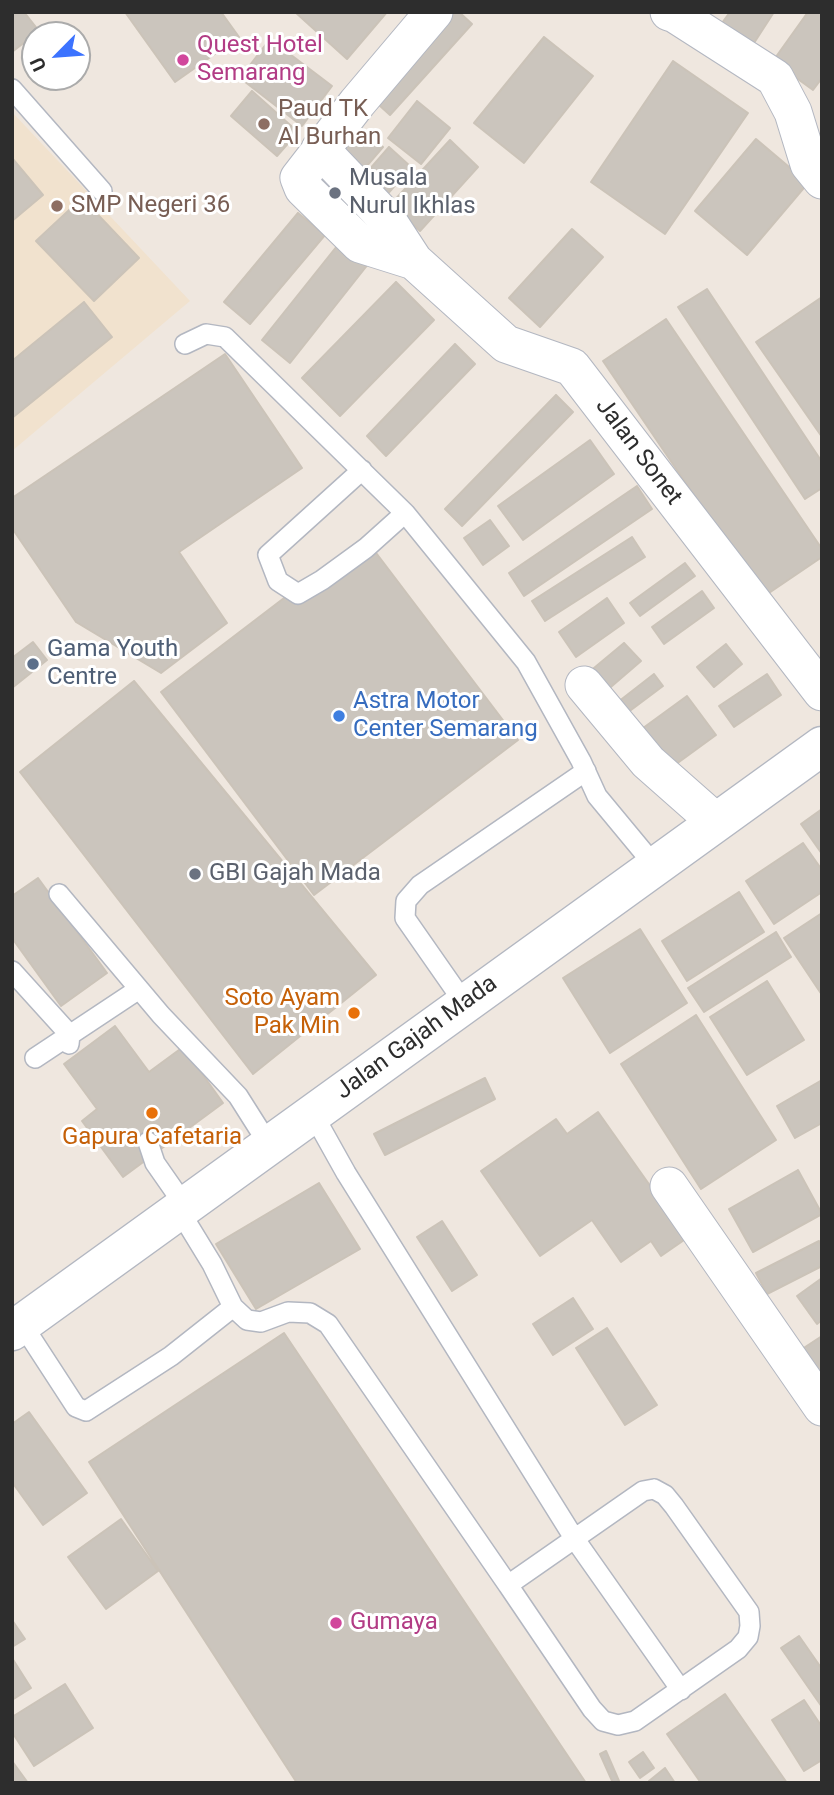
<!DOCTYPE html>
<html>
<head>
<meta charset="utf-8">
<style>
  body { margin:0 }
  #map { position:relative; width:834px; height:1795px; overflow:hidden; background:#efe7df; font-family:Roboto,sans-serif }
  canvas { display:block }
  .frame { position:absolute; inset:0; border:14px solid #2d2d2d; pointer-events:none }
  .north { position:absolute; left:21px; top:21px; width:70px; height:70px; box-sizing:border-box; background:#fff; border:2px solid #ababab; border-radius:50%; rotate:245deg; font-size:19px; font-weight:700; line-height:28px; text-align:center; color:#2d2d2d }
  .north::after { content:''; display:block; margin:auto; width:24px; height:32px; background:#3c73ff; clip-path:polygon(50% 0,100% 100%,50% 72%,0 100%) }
</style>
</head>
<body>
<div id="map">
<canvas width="834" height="1795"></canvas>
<div class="frame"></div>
<div class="north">U</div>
</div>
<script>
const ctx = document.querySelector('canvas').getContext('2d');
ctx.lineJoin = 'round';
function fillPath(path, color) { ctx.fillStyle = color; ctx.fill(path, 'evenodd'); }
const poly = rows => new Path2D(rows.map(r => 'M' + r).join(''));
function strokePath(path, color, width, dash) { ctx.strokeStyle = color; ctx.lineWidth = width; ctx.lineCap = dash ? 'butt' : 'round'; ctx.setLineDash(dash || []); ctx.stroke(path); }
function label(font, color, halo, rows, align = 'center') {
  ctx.font = font + ' Roboto,sans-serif'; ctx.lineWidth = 6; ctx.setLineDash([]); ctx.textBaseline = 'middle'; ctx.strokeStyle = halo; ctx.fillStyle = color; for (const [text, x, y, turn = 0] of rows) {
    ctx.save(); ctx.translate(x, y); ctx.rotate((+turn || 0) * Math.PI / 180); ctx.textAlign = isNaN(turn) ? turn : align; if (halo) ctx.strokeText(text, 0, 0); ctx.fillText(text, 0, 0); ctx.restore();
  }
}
fillPath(poly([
  [12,112,190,301,12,451]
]), '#f1e2ce');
const building = poly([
  [12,12,24,12,39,31,12,52,12,12],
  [125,12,221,12,239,37,175,82,125,12],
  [295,12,387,12,347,59,295,12],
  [442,12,459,12,472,24,390,115,368,95,442,12],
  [730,12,774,12,754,43,722,23,730,12],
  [808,12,822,12,822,78,813,90,773,61,808,12],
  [544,37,593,76,524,163,474,123,544,37],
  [270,39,332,86,302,126,240,78,270,39],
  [673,61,748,113,665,234,591,182,673,61],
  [252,91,298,132,277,156,231,116,252,91],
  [417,101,450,128,421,164,388,138,417,101],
  [351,119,383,147,359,175,327,147,351,119],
  [756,139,808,183,747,255,695,211,756,139],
  [450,140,478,167,420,231,391,204,450,140],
  [389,147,411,167,385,197,362,178,389,147],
  [12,158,43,195,12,221,12,158],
  [82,198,139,258,94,301,36,241,82,198],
  [298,213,325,235,250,324,224,302,298,213],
  [572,229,603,257,540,327,509,298,572,229],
  [341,241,369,263,290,363,262,340,341,241],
  [396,282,434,320,340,416,302,378,396,282],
  [707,289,822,462,822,488,805,499,678,307,707,289],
  [822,297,822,437,756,342,822,297],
  [84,302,112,337,12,418,12,361,84,302],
  [666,319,822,549,822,557,763,597,603,361,666,319],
  [455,344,475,364,386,456,367,436,455,344],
  [225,354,302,468,179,552,227,623,161,673,76,622,12,528,12,498,225,354],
  [556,395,573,412,462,526,445,509,556,395],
  [590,440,614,474,523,540,498,506,590,440],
  [637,486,652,509,524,596,509,573,637,486],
  [490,520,509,546,483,565,464,538,490,520],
  [364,537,518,740,314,895,161,692,364,537],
  [632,537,645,557,545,621,532,601,632,537],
  [685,563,695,576,640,616,630,603,685,563],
  [702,591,714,608,664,644,652,627,702,591],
  [607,598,624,623,576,657,559,632,607,598],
  [33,642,47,660,12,688,12,658,33,642],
  [624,643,641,661,605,692,588,673,624,643],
  [726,644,742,664,714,687,697,667,726,644],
  [654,674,663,686,627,713,618,702,654,674],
  [767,674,781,695,734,727,719,706,767,674],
  [134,681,376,975,253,1074,20,772,134,681],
  [687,696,716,735,668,770,639,731,687,696],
  [822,809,822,854,801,824,822,809],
  [803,843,822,870,822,892,774,924,746,881,803,843],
  [38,878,107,973,61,1006,12,938,12,896,38,878],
  [739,892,764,932,687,981,662,941,739,892],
  [822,913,822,995,784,938,822,913],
  [640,929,687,1003,610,1053,563,978,640,929],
  [776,932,791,957,704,1012,688,988,776,932],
  [767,981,804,1040,747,1075,710,1017,767,981],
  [696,1015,776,1140,701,1189,621,1064,696,1015],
  [115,1026,149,1072,183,1047,223,1103,123,1177,82,1121,97,1109,64,1064,115,1026],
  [485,1078,495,1099,385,1155,374,1134,485,1078],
  [822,1080,822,1123,795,1138,777,1106,822,1080],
  [598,1112,687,1238,661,1256,651,1241,621,1262,592,1220,540,1256,481,1171,556,1119,567,1134,598,1112],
  [798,1170,822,1214,753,1252,729,1209,798,1170],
  [319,1183,360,1249,256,1309,216,1244,319,1183],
  [442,1221,477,1275,452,1291,417,1237,442,1221],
  [819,1241,822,1247,822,1266,767,1294,756,1273,819,1241],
  [822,1278,822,1320,817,1324,797,1296,822,1278],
  [573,1298,593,1329,553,1355,533,1324,573,1298],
  [607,1328,657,1405,625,1425,576,1348,607,1328],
  [284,1333,586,1783,297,1783,89,1462,284,1333],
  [822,1336,822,1375,796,1353,822,1336],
  [29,1412,87,1493,43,1525,12,1482,12,1424,29,1412],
  [121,1519,158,1571,106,1609,68,1557,121,1519],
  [12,1620,25,1639,12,1647,12,1620],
  [799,1636,822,1669,822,1707,781,1648,799,1636],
  [12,1658,31,1688,12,1700,12,1658],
  [65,1684,93,1728,34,1766,12,1732,12,1717,65,1684],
  [725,1694,787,1783,701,1783,667,1734,725,1694],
  [804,1700,822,1727,822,1760,804,1771,772,1720,804,1700],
  [606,1751,619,1781,616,1783,613,1783,600,1754,606,1751],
  [643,1752,654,1768,640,1778,629,1762,643,1752],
  [12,1761,28,1783,12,1783,12,1761],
  [665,1768,675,1783,650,1783,649,1781,665,1768]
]);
fillPath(building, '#cbc5bd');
strokePath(building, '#cbc3b8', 2);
const service = poly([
  [12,89,102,191],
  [185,344,206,334,225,337,405,513,526,662,581,761,597,796,655,866],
  [362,470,268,555,278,581,298,594,322,580,366,548,405,513],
  [59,894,161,1015,238,1096,269,1145],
  [12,971,70,1035,69,1044],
  [465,1004,405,918,406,901,420,885,586,771],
  [35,1058,139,989],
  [313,1114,346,1173,574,1538,681,1690],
  [148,1142,155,1163,185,1206],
  [179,1210,212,1264,233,1307,247,1320,261,1322,288,1312,310,1313,328,1324,508,1585],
  [22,1324,76,1407,86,1411,171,1356,233,1307],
  [654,1489,665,1495,674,1506,749,1612,750,1626,748,1637,738,1649,635,1721,618,1725,603,1721,592,1709,508,1585,643,1491,654,1489]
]);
const minor = poly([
  [669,12,675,14,775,78,793,112,809,164,822,180],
  [320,149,386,218,414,261,506,344,572,367,822,692],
  [414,261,360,244,303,188,299,178,357,103,434,12],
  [584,685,648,762,716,822],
  [669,1186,822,1407]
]);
const secondary = poly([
  [12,1331,822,746]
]);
strokePath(service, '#b3b7c1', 22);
strokePath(minor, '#b3b7c1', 39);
strokePath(secondary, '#b3b7c1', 41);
strokePath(service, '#fff', 19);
strokePath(minor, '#fff', 37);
strokePath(secondary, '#fff', 38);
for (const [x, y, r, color] of [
  [183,60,7,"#d1479c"],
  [264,124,7,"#8d6e63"],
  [335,193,7,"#6b7280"],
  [57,206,7,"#8d6e63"],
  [33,664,7,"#5c6f8a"],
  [339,716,7,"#3f7fe0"],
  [195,874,7,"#6b7280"],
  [354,1013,7,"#e8710a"],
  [152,1113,7,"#e8710a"],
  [336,1623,7,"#d1479c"]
]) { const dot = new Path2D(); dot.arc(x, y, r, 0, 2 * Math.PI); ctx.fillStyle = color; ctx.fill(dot); strokePath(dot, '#fff', 2.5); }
label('24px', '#b23c85', '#fff', [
  ["Quest Hotel",197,46],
  ["Semarang",197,74],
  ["Gumaya",350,1623]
], 'left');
label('24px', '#785e54', '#fff', [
  ["Paud TK",278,110],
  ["Al Burhan",278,138],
  ["SMP Negeri 36",71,206]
], 'left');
label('24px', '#5b616d', '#fff', [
  ["Musala",349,179],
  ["Nurul Ikhlas",349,207],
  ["GBI Gajah Mada",209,874]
], 'left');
label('24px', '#2d2d2d', '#fff', [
  ["Jalan Sonet",638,452,53],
  ["Jalan Gajah Mada",417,1038,-36]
]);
label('24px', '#4e5e75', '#fff', [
  ["Gama Youth",47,650],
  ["Centre",47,678]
], 'left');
label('24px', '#366cbe', '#fff', [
  ["Astra Motor",353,702],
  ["Center Semarang",353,730]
], 'left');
label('24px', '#c56008', '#fff', [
  ["Soto Ayam",340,999],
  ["Pak Min",340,1027],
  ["Gapura Cafetaria",152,1138,"center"]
], 'right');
</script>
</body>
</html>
